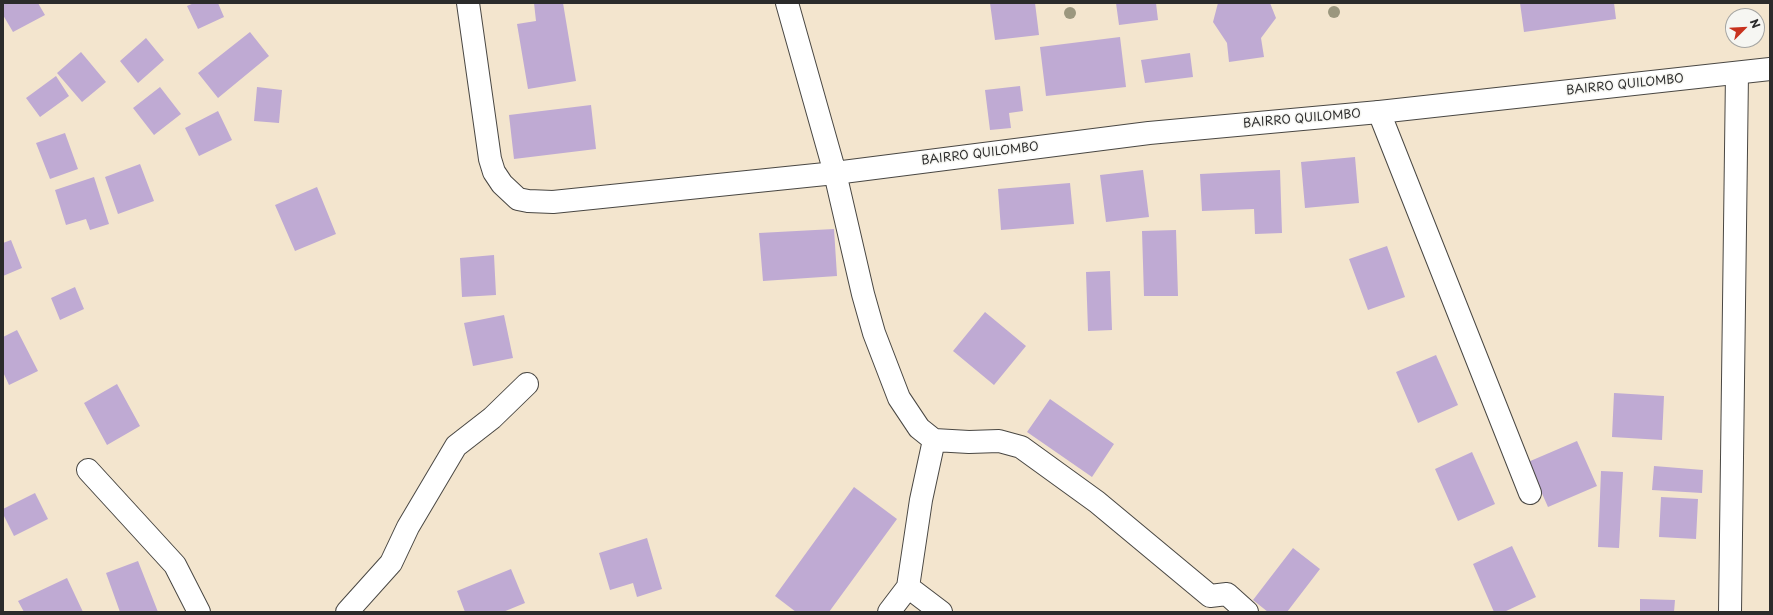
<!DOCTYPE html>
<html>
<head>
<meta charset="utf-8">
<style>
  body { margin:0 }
  #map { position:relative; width:1773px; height:615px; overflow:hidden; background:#f3e5ce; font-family:"Playpen Sans",sans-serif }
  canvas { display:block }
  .frame { position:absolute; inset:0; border:4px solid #2b2b2b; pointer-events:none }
  .north { position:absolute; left:1725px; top:8px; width:40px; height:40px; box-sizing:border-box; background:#f6f6f2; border:1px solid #a5a5a2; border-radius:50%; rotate:66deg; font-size:11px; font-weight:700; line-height:16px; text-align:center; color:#2b2b2b }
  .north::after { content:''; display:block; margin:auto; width:14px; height:18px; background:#c8321e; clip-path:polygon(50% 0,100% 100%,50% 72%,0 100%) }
</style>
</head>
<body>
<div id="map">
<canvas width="1773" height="615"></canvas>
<div class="frame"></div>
<div class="north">N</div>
</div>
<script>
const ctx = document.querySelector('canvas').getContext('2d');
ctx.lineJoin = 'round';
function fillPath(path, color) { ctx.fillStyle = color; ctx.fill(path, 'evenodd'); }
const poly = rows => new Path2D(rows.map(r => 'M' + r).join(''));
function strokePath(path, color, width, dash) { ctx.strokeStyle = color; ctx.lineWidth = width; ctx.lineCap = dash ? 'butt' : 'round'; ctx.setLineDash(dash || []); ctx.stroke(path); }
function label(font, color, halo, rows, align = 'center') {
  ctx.font = font + ' "Playpen Sans",sans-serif'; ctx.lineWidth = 3; ctx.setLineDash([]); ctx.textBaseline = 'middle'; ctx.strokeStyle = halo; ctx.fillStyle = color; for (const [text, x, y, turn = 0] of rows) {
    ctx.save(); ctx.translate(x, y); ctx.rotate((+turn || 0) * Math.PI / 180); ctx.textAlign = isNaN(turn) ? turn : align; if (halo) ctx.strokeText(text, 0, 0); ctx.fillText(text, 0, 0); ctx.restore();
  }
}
fillPath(poly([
  [3,3,38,3,45,15,13,32,3,15],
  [194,3,218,3,224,17,198,29,187,6],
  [534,3,563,3,576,81,528,89,517,24,536,21],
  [990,3,1035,3,1039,35,995,40],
  [1116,3,1156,3,1158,20,1119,25],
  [1218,3,1270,3,1276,18,1261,38,1264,57,1229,62,1227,43,1213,22],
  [1520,3,1614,3,1616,19,1524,32],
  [250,32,269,56,218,98,198,73],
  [1120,37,1126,87,1046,96,1040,47],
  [146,38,164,60,138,83,120,61],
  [81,52,106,82,82,102,57,73],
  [1190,53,1193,77,1145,83,1141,60],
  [56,76,69,96,40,117,26,98],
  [1020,86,1023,111,1009,113,1011,128,990,130,985,90],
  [160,87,181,114,154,135,133,108],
  [257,87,282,90,279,123,254,121],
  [591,105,596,149,514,159,509,115],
  [218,111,232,140,199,156,185,128],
  [65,133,78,169,50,179,36,143],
  [1355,157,1359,203,1305,208,1301,162],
  [140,164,154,201,118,214,105,177],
  [1143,170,1149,217,1106,222,1100,175],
  [1280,170,1282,233,1255,234,1254,209,1202,211,1200,174],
  [94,177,109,224,90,230,86,219,66,225,55,190],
  [1070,183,1074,224,1001,230,998,189],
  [317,187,336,234,295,251,275,205],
  [834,229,837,276,763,281,759,233],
  [1176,230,1178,296,1144,296,1142,231],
  [11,240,22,268,3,276,3,243],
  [1387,246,1405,297,1368,310,1349,259],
  [494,255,496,295,462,297,460,258],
  [1110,271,1112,330,1088,331,1086,272],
  [75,287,84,309,60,320,51,298],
  [985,312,1026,346,994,385,953,351],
  [504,315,513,358,473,366,464,323],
  [17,330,38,371,9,385,3,372,3,337],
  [1436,355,1458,405,1418,423,1396,372],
  [117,384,140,426,107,445,84,403],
  [1614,393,1664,396,1662,440,1612,437],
  [1050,399,1114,444,1092,477,1027,432],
  [1577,441,1597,486,1548,507,1528,462],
  [1472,452,1495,504,1458,521,1435,469],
  [1654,466,1703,470,1702,493,1652,490],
  [1601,471,1623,472,1619,548,1598,547],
  [854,487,897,519,829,612,796,612,775,596],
  [35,493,48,519,14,536,3,514,3,509],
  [1661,497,1698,499,1696,539,1659,537],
  [647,538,662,589,637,597,633,583,610,590,599,553],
  [1512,546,1536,597,1504,612,1494,612,1473,564],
  [1293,548,1320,569,1287,612,1268,612,1253,600],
  [138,561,158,612,120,612,106,573],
  [511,569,525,603,503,612,465,612,457,591],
  [67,578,83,612,24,612,18,601],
  [1640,599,1675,600,1674,612,1640,612]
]), '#bfaad3');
const minor = poly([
  [468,3,490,159,494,172,502,184,518,199,528,201,553,202,835,173,863,294,874,333,899,398,919,428,934,440,969,442,999,441,1021,447,1097,502,1210,596,1227,594,1247,612],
  [1379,112,1530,493],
  [88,470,175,565,199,612],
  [908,587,941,612],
  [347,612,391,563,408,527,456,446,492,418,527,384],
  [889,612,908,587,921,500,934,440],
  [1730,612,1737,73]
]);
const tertiary = poly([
  [787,3,835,173,1149,133,1379,112,1770,69]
]);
strokePath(minor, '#494743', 24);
strokePath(tertiary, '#494743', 24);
strokePath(minor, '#fff', 22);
strokePath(tertiary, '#fff', 22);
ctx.fillStyle = '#9b977e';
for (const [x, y] of [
  [1334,12],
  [1070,13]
]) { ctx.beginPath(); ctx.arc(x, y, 6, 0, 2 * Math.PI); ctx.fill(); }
label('12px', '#2b2b2b', '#f6f6f2', [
  ["BAIRRO QUILOMBO",1625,85,-6],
  ["BAIRRO QUILOMBO",1302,119,-5],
  ["BAIRRO QUILOMBO",980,154,-7]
]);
</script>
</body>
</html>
